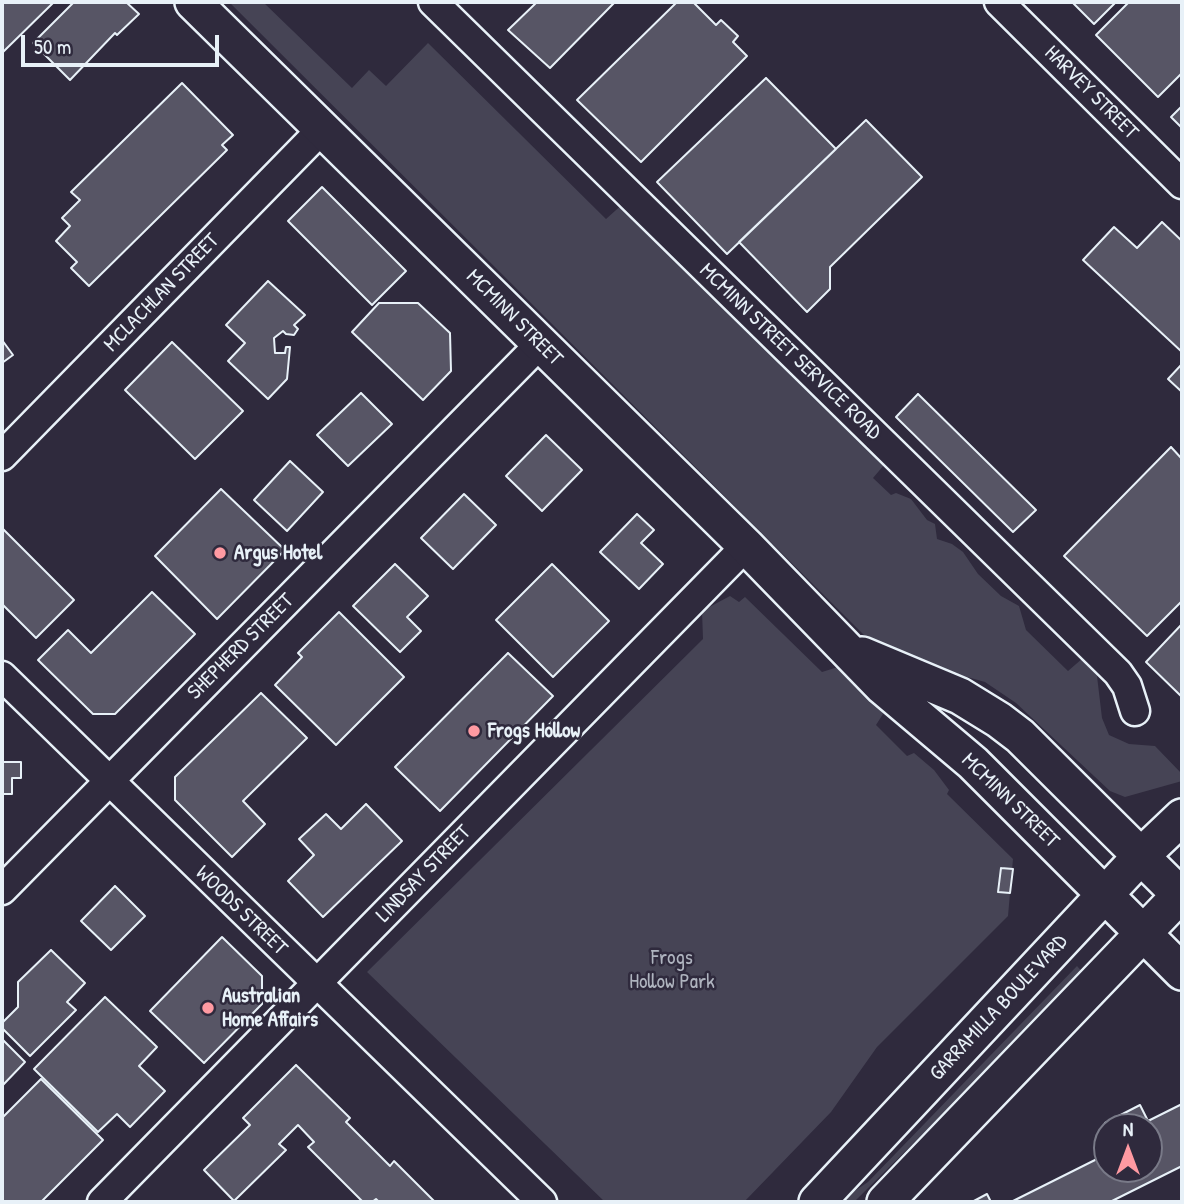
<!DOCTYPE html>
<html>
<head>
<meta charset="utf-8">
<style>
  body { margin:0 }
  #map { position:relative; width:1184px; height:1204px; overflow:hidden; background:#2f2a3d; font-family:"Patrick Hand",sans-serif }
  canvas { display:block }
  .frame { position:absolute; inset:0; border:4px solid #e8f1f8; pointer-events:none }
  .north { position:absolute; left:1093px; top:1113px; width:70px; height:70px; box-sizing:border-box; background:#2f2a3d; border:2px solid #797a88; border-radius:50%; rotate:0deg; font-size:19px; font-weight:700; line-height:28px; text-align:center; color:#e8f1f8 }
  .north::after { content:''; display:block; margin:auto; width:24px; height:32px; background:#ff9aa2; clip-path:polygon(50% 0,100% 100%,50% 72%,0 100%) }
  .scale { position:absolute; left:21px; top:35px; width:198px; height:32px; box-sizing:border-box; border:4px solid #e8f1f8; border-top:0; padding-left:9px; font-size:21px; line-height:24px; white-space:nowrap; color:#e8f1f8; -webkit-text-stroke:5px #2f2a3d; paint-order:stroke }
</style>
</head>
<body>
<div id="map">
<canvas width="1184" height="1204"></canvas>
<div class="frame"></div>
<div class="north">N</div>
<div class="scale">50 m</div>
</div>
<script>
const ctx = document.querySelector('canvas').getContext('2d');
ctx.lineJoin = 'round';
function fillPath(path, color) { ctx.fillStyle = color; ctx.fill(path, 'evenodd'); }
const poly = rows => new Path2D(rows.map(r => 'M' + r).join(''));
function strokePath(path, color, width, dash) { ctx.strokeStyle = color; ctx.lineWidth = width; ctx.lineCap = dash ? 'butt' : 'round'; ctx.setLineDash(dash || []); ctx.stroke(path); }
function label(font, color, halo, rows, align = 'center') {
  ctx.font = font + ' "Patrick Hand",sans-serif'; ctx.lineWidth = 5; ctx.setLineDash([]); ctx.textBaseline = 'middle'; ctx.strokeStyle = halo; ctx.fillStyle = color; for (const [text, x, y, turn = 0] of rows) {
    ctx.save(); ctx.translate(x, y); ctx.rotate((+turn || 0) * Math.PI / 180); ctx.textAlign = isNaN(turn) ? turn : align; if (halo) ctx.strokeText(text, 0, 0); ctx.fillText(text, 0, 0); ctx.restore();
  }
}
fillPath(poly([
  [229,2,263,2,352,88,369,70,386,86,428,43,606,219,625,202,884,465,873,478,891,495,896,493,911,499,927,520,935,524,937,539,952,544,963,552,978,574,1001,596,1019,606,1026,630,1068,671,1083,658,1097,676,1102,718,1109,735,1129,744,1155,746,1182,774,1182,781,1125,797,1110,791,1016,703,985,682,921,664,865,636],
  [730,596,739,602,745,597,822,672,838,667,871,689,883,714,876,725,907,756,914,753,934,770,949,790,947,794,1013,859,1008,916,877,1047,831,1112,744,1202,605,1202,367,972,703,639,702,611],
  [1077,966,1084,974,854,1202,838,1202,868,1182]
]), '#464455');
const building = poly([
  [2,2,54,2,2,53,2,2],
  [74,2,126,2,139,14,117,35,115,33,70,80,33,43,74,2],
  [537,2,615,2,550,68,508,30,537,2],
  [677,2,693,2,716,25,721,20,738,36,733,42,747,56,641,162,577,100,677,2],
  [1072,2,1116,2,1094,24,1072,2],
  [1129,2,1182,2,1182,73,1158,97,1096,35,1129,2],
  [766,78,836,149,727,254,657,182,766,78],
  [182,83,233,135,222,145,227,150,89,286,71,268,77,262,56,241,70,226,62,218,80,200,71,192,182,83],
  [1182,106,1182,128,1171,117,1182,106],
  [866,120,922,177,830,267,830,289,807,312,739,242,866,120],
  [322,187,406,271,372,305,288,221,322,187],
  [1162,222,1182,241,1182,352,1083,260,1114,227,1137,248,1162,222],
  [268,281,305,315,294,325,298,329,294,335,286,334,283,331,274,338,275,353,285,353,286,347,290,347,287,379,268,399,228,361,245,343,226,325,268,281],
  [379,303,418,303,450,333,451,371,423,400,352,332,379,303],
  [2,340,13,355,2,363,2,340],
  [172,342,243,411,195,459,125,390,172,342],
  [1182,364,1182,392,1168,379,1182,364],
  [361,393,392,424,348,466,317,435,361,393],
  [918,394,1036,510,1013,532,896,417,918,394],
  [546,435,582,470,542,511,506,476,546,435],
  [1171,447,1182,459,1182,601,1147,636,1064,556,1171,447],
  [290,461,323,492,287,531,254,500,290,461],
  [221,489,285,550,217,619,155,556,221,489],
  [464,494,496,525,453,569,421,538,464,494],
  [637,514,654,530,641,543,663,564,639,589,600,552,637,514],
  [2,528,74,600,36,638,2,604,2,528],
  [395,564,428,596,407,617,421,631,400,652,353,606,395,564],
  [552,564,609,621,553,677,496,620,552,564],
  [152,592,195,634,115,714,93,714,38,660,68,630,91,653,152,592],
  [339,612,404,677,336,745,275,685,302,657,298,653,339,612],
  [1182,624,1182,697,1146,662,1182,624],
  [508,653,553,696,440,811,395,767,508,653],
  [261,693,307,738,243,801,265,824,232,857,175,800,175,777,261,693],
  [2,762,21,762,21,778,12,778,12,794,2,794,2,762],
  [366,804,402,841,323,917,288,881,314,855,299,839,326,814,341,829,366,804],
  [1001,868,1013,869,1010,893,998,892,1001,868],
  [115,886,145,916,111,950,81,921,115,886],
  [222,937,262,976,262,1004,204,1063,150,1011,222,937],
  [51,950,85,983,67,1002,76,1010,30,1056,2,1028,2,1023,18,1007,18,982,51,950],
  [105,997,157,1047,139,1066,165,1091,130,1127,117,1114,98,1132,34,1069,105,997],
  [2,1039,25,1062,2,1086,2,1039],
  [296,1065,350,1118,346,1122,390,1166,394,1161,435,1202,379,1202,376,1199,372,1202,363,1202,308,1147,314,1142,298,1125,279,1144,286,1150,234,1201,204,1170,250,1125,243,1118,296,1065],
  [41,1079,103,1140,41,1202,2,1202,2,1118,41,1079],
  [1182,1104,1182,1166,1110,1202,1011,1202,1107,1154,1107,1169,1149,1169,1149,1127,1107,1127,1105,1123,1140,1105,1148,1121,1182,1104],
  [987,1194,991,1202,972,1202,987,1194]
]);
fillPath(building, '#575565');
strokePath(building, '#e8f1f8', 2);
const minor = poly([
  [433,2,1118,673,1127,686,1135,711],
  [999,2,1182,184],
  [2,456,322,129],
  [2,676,542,1202],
  [2,890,540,344],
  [102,1202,746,546]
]);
const tertiary = poly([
  [193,2,746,546,883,687,973,763,1182,972],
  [862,655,960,696,999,720,1020,736,1182,897],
  [817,1202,1141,856,1182,817],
  [885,1202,1182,893]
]);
strokePath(minor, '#e8f1f8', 33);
strokePath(tertiary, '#e8f1f8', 40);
strokePath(minor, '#2f2a3d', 28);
strokePath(tertiary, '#2f2a3d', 35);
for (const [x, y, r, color] of [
  [220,553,7,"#ff9aa2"],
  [474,731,7,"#ff9aa2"],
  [208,1008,7,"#ff9aa2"]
]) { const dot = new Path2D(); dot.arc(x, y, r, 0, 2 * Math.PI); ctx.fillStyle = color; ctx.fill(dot); strokePath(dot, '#2f2a3d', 2.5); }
label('21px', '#e8f1f8', '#2f2a3d', [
  ["HARVEY STREET",1091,93,45],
  ["MCLACHLAN STREET",162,293,-46],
  ["MCMINN STREET",514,318,45],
  ["MCMINN STREET SERVICE ROAD",790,352,44],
  ["SHEPHERD STREET",241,647,-45],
  ["MCMINN STREET",1010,801,44],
  ["LINDSAY STREET",424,874,-46],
  ["WOODS STREET",241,911,44],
  ["GARRAMILLA BOULEVARD",999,1008,-47]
]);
label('bold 21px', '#e8f1f8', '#2f2a3d', [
  ["Argus Hotel",234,553],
  ["Frogs Hollow",488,731],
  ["Australian",222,996],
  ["Home Affairs",222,1020]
], 'left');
label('21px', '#afb4bf', '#2f2a3d', [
  ["Frogs",672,958],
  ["Hollow Park",672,982]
]);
</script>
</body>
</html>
